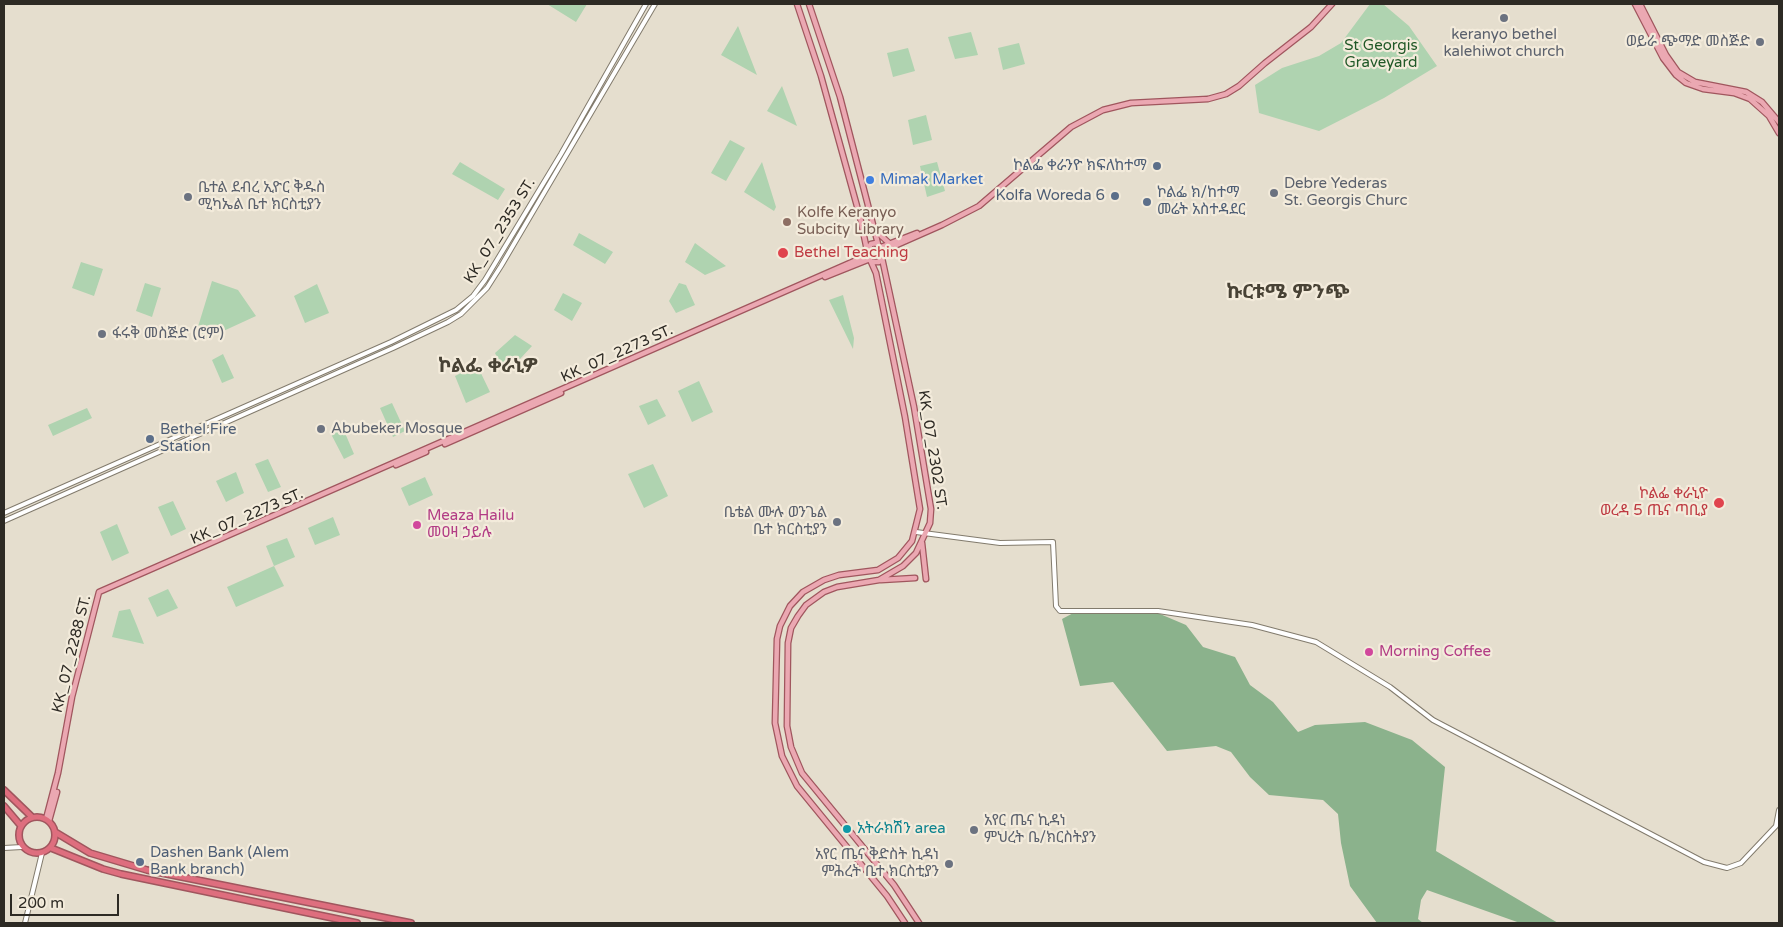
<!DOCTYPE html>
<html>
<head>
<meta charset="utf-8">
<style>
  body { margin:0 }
  #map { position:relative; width:1783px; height:927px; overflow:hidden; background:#e5dece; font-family:"Varela Round",sans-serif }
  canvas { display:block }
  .frame { position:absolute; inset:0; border:5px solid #2d2a24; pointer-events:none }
  .scale { position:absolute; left:10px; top:894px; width:109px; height:22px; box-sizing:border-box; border:2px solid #2d2a24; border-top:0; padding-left:6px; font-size:15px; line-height:18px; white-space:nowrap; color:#2d2a24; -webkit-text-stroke:4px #f3ebdb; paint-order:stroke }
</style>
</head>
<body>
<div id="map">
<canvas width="1783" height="927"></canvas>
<div class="frame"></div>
<div class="scale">200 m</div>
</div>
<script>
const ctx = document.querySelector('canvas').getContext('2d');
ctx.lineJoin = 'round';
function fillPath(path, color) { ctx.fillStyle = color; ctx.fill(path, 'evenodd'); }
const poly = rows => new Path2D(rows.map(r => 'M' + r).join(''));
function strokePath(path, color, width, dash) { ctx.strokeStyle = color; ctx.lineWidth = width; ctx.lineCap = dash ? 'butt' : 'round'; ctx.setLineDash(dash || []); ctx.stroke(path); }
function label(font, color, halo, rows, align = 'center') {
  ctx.font = font + ' "Varela Round","Noto Sans Ethiopic",sans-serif'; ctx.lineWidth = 4.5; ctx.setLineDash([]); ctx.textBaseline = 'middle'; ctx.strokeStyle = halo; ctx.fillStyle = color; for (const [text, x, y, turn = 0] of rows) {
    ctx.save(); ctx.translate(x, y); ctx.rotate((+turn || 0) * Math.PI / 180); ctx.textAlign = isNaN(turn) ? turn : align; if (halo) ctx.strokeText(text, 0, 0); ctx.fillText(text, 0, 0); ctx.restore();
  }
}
fillPath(poly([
  [547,4,587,4,576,22],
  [1370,4,1383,4,1409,26,1437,66,1384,98,1319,131,1259,113,1255,85,1282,68,1319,56,1341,43],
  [738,26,757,75,721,55],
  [971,32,978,55,955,59,948,37],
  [1019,43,1025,64,1003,70,998,48],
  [908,48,915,71,893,77,887,53],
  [782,86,797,126,767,111],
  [926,115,932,140,913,145,908,120],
  [730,140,745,148,726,181,711,173],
  [460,162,505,189,498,200,452,174],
  [762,162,776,207,774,211,744,192],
  [937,162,945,191,927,197,920,166],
  [579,233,613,252,605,264,573,245],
  [695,243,726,266,705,275,685,262],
  [81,262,103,269,94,296,72,288],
  [212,281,238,290,256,316,206,339,197,330],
  [145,283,161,288,152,317,136,311],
  [679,283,686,285,695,305,676,313,669,301],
  [317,284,329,313,305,323,294,296],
  [563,293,582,303,572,321,554,310],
  [843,295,854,338,853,349,829,300],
  [515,335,532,346,520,359,502,367,495,353],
  [223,354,234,378,222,383,212,360],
  [477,365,490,392,466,403,455,376],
  [699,381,713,412,692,422,678,391],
  [657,399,666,416,648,425,639,406],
  [392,403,405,431,393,437,380,408],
  [87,408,92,418,53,436,48,425],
  [342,426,354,454,344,459,330,432],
  [268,459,281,487,268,492,255,464],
  [653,464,668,496,644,508,628,474],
  [236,472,244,493,226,502,216,481],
  [425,477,433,495,409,506,401,488],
  [173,501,186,529,171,536,158,507],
  [333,517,340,535,315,545,308,528],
  [117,524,129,553,112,561,100,532],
  [287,538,295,557,274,566,284,586,236,607,227,587,274,566,266,546],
  [168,589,178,608,157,617,148,598],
  [130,609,137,626,144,644,112,637,119,611]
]), '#afd3b0');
fillPath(poly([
  [1079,610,1153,611,1186,625,1203,647,1235,657,1250,685,1273,702,1298,732,1315,725,1365,722,1412,740,1445,767,1436,851,1558,923,1520,923,1427,890,1421,900,1418,919,1423,923,1377,923,1350,886,1341,843,1338,814,1323,800,1269,795,1250,777,1231,752,1216,746,1167,751,1113,682,1080,686,1062,619]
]), '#8bb28c');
const secondary = poly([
  [4,513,391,342,456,310,473,296,485,280,561,154,646,4],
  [4,521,393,348,448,322,461,314,487,288,501,266,655,4],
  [916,532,1000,543,1053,542,1056,606,1060,611,1158,611,1252,625,1316,642,1390,687,1433,720,1704,862,1727,868,1741,863,1776,826,1779,810],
  [4,848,22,847],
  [25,923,42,853]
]);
const primary = poly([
  [797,4,821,76,860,217,868,255,876,273,905,417,920,509,912,541,898,558,878,570,839,575,824,580,803,592,790,606,780,626,777,639,775,723,782,756,797,786,887,896,905,923],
  [809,4,840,97,878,244],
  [1635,4,1663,58,1676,75,1686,83,1703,89,1734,93,1750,99,1769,116,1779,133],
  [1640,4,1666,55,1678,72,1695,82,1746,92,1762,102,1779,122],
  [876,231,890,244],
  [881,247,917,233],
  [868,249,871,244,876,243,883,251,879,262,872,262],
  [883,251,942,225,979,206,1071,127,1103,110,1131,103,1208,99,1226,94,1239,86,1265,63,1311,27,1332,4],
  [882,258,914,407,931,509,930,523,916,553,903,566,879,580,837,587,824,592,806,605,798,616,791,628,788,643,787,726,791,747,802,773,894,885,919,923],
  [825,277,870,259],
  [445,444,561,393],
  [396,465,426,452],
  [922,543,926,579],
  [881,580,915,578],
  [46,819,58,773,72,697,99,592,868,255],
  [49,821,57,792]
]);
const highway = poly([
  [4,790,32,817],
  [4,806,21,826],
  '19 835a18 18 0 1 1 36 0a18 18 0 1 1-36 0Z',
  [55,832,90,853,147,870,411,923],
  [51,848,103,869,121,874,357,923]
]);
strokePath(secondary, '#827b6d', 6);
strokePath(primary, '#a0565e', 7);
strokePath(highway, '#a0565e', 8);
strokePath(secondary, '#fff', 4);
strokePath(primary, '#eba8b2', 4.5);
strokePath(highway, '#de6e7e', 5);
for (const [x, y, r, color] of [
  [1504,18,5,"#6b7280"],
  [1760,42,5,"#6b7280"],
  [1157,166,5,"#5c6f8a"],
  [870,180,5,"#3f7fe0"],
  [1274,193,5,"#6b7280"],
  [1115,196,5,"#5c6f8a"],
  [188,197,5,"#6b7280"],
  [1147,202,5,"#5c6f8a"],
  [787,222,5,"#8d6e63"],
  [783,253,6,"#e0444e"],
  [102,334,5,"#6b7280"],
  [321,429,5,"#6b7280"],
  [150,439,5,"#5c6f8a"],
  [1719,503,6,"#e0444e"],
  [837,522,5,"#6b7280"],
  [417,525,5,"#d1479c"],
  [1369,652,5,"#d1479c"],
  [847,829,5,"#0f9aa8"],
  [974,830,5,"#6b7280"],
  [140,862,5,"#5c6f8a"],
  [949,864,5,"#6b7280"]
]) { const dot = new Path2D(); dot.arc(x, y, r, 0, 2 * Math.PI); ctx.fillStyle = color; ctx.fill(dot); strokePath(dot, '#f3ebdb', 2); }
label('15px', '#5b616d', '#f3ebdb', [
  ["keranyo bethel",1504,35,"center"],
  ["kalehiwot church",1504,52,"center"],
  ["ወይራ ጭማድ መስጅድ",1750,42,"right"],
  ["Debre Yederas",1284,184],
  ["St. Georgis Churc",1284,201],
  ["ቤተል ደብረ ኢዮር ቅዱስ",198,188],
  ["ሚካኤል ቤተ ክርስቲያን",198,205],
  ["ፋሩቅ መስጅድ (ሮም)",112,334],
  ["Abubeker Mosque",331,429],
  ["ቤቴል ሙሉ ወንጌል",827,513,"right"],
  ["ቤተ ክርስቲያን",827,530,"right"],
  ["አየር ጤና ኪዳነ",984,821],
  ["ምህረት ቤ/ክርስትያን",984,838],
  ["አየር ጤና ቅድስት ኪዳነ",939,855,"right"],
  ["ምሕረት ቤተ ክርስቲያን",939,872,"right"]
], 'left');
label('15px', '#205827', '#f3ebdb', [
  ["St Georgis",1381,46],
  ["Graveyard",1381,63]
]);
label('15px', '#4e5e75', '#f3ebdb', [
  ["ኮልፌ ቀራንዮ ክፍለከተማ",1147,166,"right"],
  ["ኮልፌ ክ/ከተማ",1157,193],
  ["መሬት አስተዳደር",1157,210],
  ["Kolfa Woreda 6",1105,196,"right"],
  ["Bethel Fire",160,430],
  ["Station",160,447],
  ["Dashen Bank (Alem",150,853],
  ["Bank branch)",150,870]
], 'left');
label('15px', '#366cbe', '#f3ebdb', [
  ["Mimak Market",880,180]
], 'left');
label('15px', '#785e54', '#f3ebdb', [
  ["Kolfe Keranyo",797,213],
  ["Subcity Library",797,230]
], 'left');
label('15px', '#2d2a24', '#f3ebdb', [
  ["KK_07_2353 ST.",500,231,-58],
  ["KK_07_2273 ST.",617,354,-24],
  ["KK_07_2302 ST.",932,450,81],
  ["KK_07_2273 ST.",247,517,-23],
  ["KK_07_2288 ST.",72,654,-76]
]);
label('15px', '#be3a42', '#f3ebdb', [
  ["Bethel Teaching",794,253],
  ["ኮልፌ ቀራኒዮ",1708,494,"right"],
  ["ወረዳ 5 ጤና ጣቢያ",1708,511,"right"]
], 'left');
label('15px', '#b23c85', '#f3ebdb', [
  ["Meaza Hailu",427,516],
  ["መዐዛ ኃይሉ",427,533],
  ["Morning Coffee",1379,652]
], 'left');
label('15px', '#0d838f', '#f3ebdb', [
  ["አትራክሽን area",857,829]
], 'left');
label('bold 20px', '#484235', '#f3ebdb', [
  ["ኩርቱሜ ምንጭ",1288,293],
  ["ኮልፌ ቀራኒዎ",488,367]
]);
</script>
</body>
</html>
